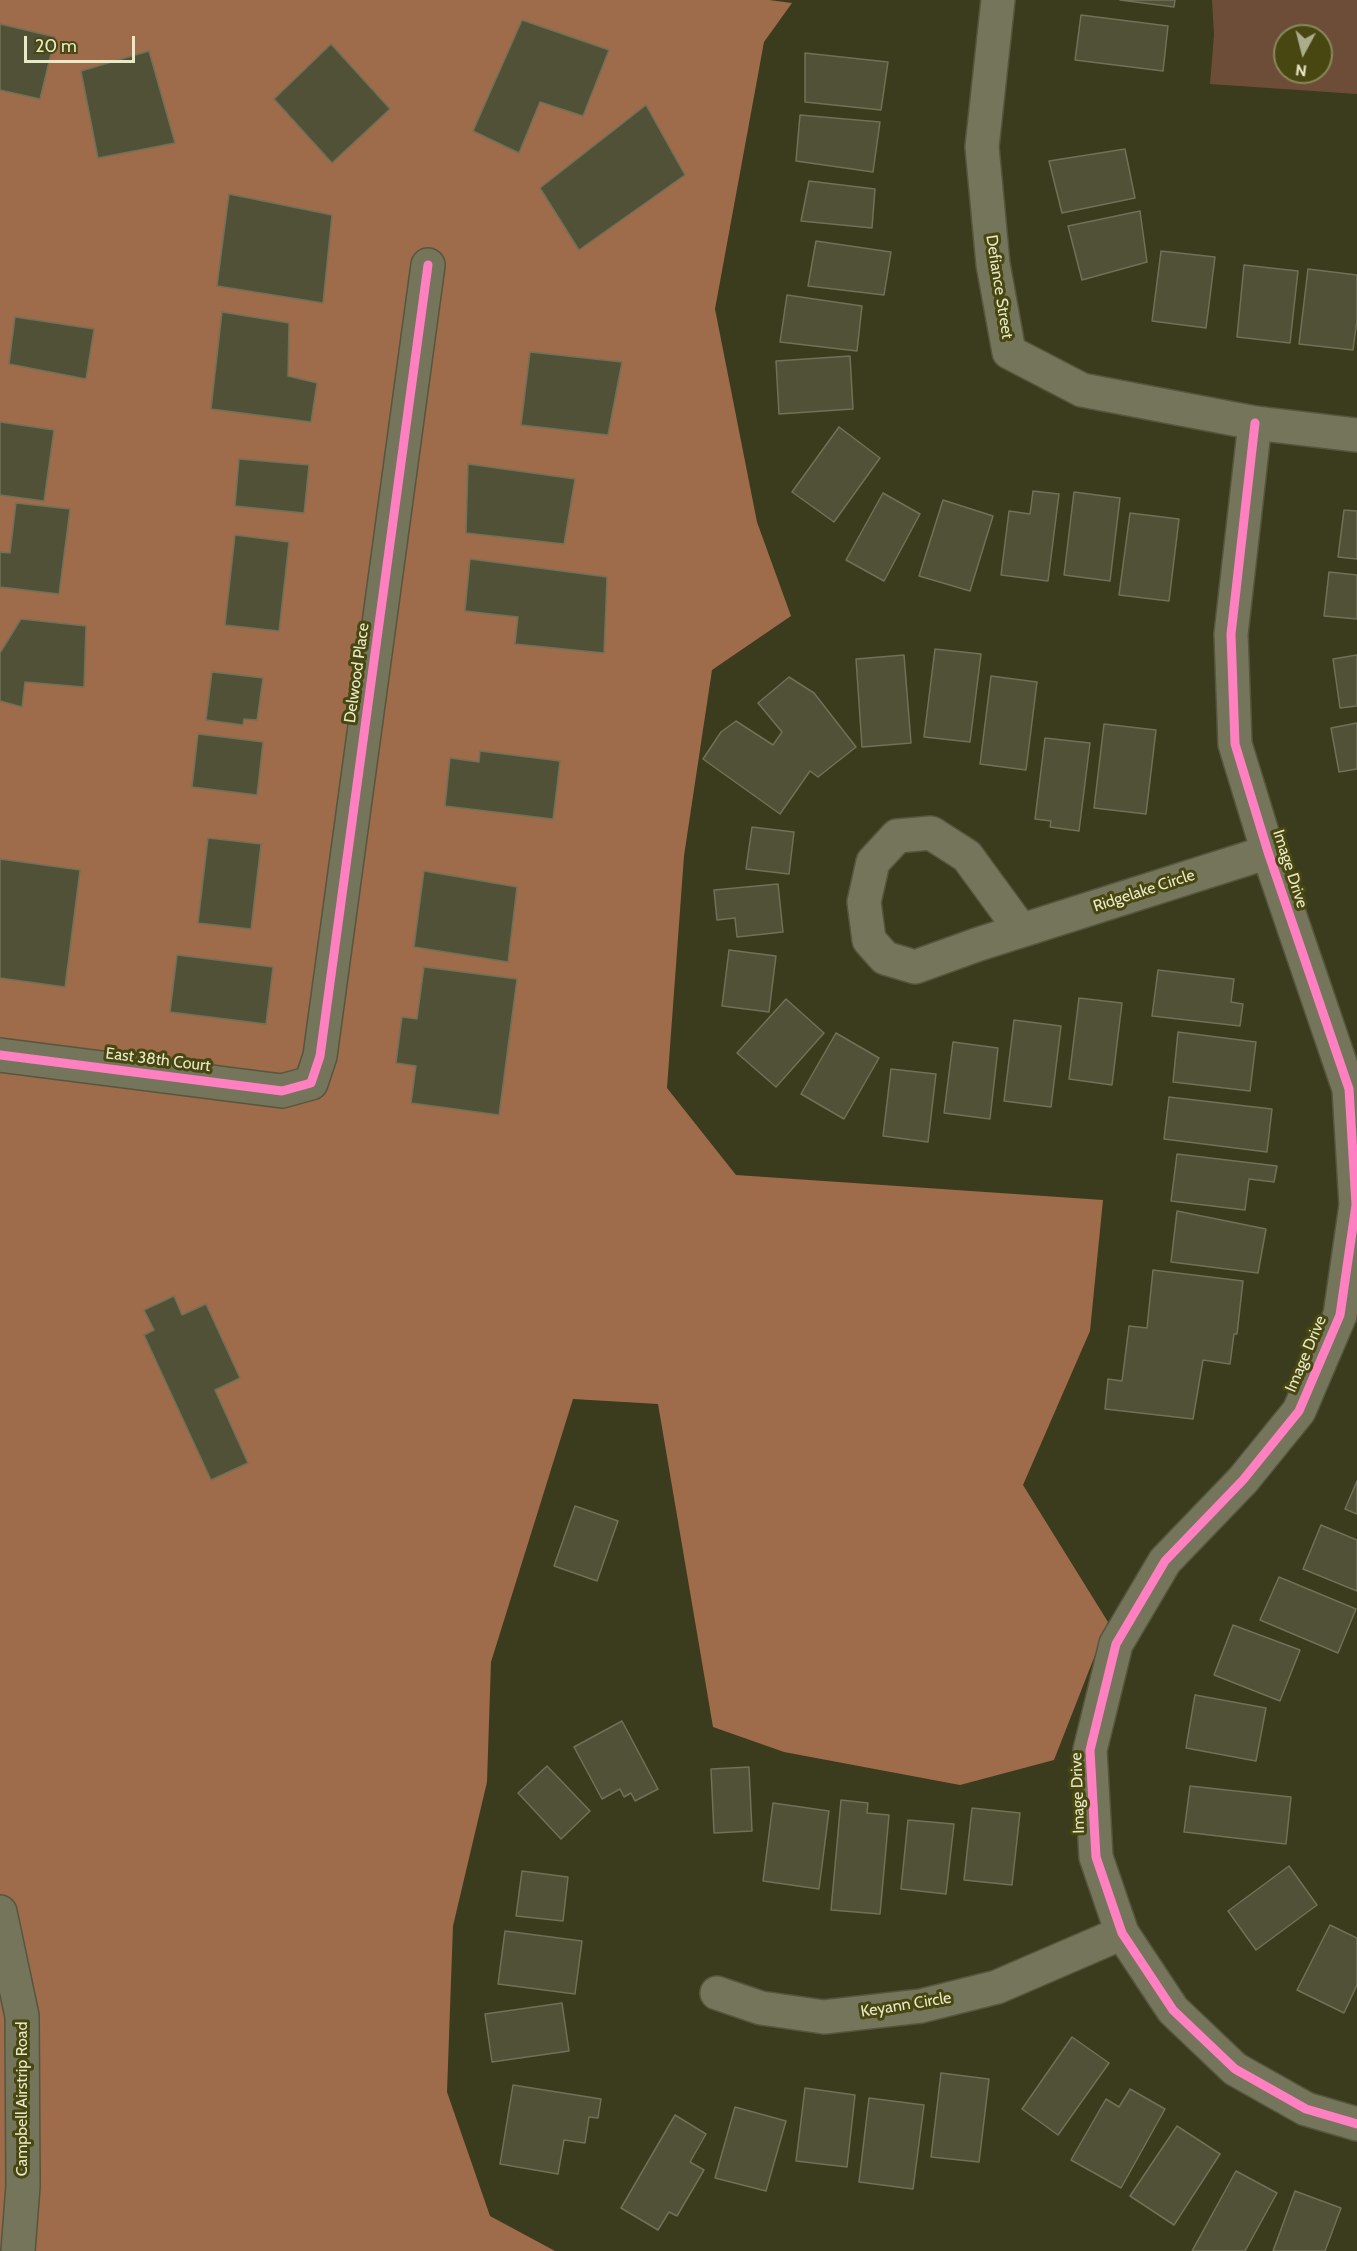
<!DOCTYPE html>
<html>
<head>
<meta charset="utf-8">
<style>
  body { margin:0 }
  #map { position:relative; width:1357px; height:2251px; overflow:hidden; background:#3b3b1e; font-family:Cabin,sans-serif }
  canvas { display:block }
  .north { position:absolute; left:1273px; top:24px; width:60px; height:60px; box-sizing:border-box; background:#484711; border:2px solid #888859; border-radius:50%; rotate:187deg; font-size:16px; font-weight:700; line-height:24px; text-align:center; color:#e8e9c6 }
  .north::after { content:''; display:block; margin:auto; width:21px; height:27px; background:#abac8b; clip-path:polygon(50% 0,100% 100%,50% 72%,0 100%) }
  .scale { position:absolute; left:24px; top:36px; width:111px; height:27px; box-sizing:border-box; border:3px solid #e8e9c6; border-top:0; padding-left:8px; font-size:18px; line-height:21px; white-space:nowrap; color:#e8e9c6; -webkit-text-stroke:4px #484711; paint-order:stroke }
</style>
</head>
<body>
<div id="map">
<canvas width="1357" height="2251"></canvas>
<div class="north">N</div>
<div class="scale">20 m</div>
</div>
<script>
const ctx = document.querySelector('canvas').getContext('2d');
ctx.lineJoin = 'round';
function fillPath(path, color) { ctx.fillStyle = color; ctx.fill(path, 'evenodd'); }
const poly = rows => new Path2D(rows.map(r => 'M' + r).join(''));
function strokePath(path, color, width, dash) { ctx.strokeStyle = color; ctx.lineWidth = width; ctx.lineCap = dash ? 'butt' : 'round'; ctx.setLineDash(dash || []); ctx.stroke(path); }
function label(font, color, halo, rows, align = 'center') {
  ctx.font = font + ' Cabin,sans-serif'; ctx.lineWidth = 6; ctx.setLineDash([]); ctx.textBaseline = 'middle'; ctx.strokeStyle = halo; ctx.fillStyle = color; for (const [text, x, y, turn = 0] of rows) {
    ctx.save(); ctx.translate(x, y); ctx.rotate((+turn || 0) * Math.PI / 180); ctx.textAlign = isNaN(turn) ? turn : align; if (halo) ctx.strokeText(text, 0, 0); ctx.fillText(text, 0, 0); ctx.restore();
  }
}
fillPath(poly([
  [1212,0,1357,0,1357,94,1210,84,1214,35],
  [1285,36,1321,36,1321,72,1285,72]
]), '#6e4d38');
fillPath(poly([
  [0,0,769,0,792,3,764,42,715,309,757,522,791,616,712,670,684,856,667,1088,736,1175,1103,1200,1090,1331,1023,1485,1108,1622,1054,1760,960,1785,784,1752,713,1727,658,1404,573,1399,491,1662,487,1782,453,1926,447,2092,490,2216,555,2251,0,2251]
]), '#9e6b4b');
const building = poly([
  [1120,0,1175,0,1174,7,1120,0],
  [1081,15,1168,26,1163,71,1075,60,1081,15],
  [522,20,609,50,583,116,540,102,519,153,473,131,522,20],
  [0,24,55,37,40,99,0,90,0,24],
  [331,44,390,109,332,163,274,99,331,44],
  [149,51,175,143,98,158,81,71,149,51],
  [805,53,888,62,881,110,805,102,805,53],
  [646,105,685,175,579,250,540,188,646,105],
  [800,115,880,122,873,172,796,161,800,115],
  [1125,149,1135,198,1062,213,1049,161,1125,149],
  [809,181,875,189,872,228,801,221,809,181],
  [229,194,332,215,323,303,217,286,229,194],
  [1140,211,1147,262,1082,280,1068,226,1140,211],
  [816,241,891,252,884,295,808,286,816,241],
  [1161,251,1215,257,1206,328,1152,321,1161,251],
  [1244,265,1298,271,1290,343,1237,337,1244,265],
  [1308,269,1357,275,1357,320,1353,350,1299,344,1308,269],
  [787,295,862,306,857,351,780,342,787,295],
  [222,312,289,323,288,376,317,383,311,422,211,409,222,312],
  [15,317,94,329,86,379,9,364,15,317],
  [530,352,622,362,608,435,521,425,530,352],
  [850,356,853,409,779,414,776,361,850,356],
  [0,422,54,430,44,501,0,495,0,422],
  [839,427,880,458,834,522,792,492,839,427],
  [239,459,309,465,304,513,235,506,239,459],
  [468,464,575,479,564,544,466,533,468,464],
  [1033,491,1059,494,1048,581,1001,575,1009,511,1030,514,1033,491],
  [1074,492,1120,498,1110,581,1064,575,1074,492],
  [883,493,920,514,884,581,846,560,883,493],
  [943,500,993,516,970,591,919,576,943,500],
  [16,503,70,509,59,594,0,587,0,552,10,553,16,503],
  [1344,510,1357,511,1357,559,1338,557,1344,510],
  [1130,513,1179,519,1169,601,1119,595,1130,513],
  [235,535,289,542,279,631,225,625,235,535],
  [470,559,607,577,604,653,515,644,518,617,465,611,470,559],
  [1329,572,1357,575,1357,619,1324,616,1329,572],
  [21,619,86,626,84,687,25,682,22,707,0,701,0,653,21,619],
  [935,649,981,654,970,742,924,737,935,649],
  [904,655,911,743,862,747,856,659,904,655],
  [1357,655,1357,706,1340,708,1333,659,1357,655],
  [212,672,263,678,257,720,244,719,243,725,206,720,212,672],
  [991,676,1037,682,1026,770,980,764,991,676],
  [789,677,814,693,856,747,818,777,810,771,780,814,703,759,721,732,736,721,773,745,782,732,758,703,789,677],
  [1357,723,1357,769,1339,772,1331,728,1357,723],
  [1104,724,1156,730,1146,814,1094,808,1104,724],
  [198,734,263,742,257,795,192,787,198,734],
  [1045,738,1090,743,1079,831,1050,827,1051,821,1035,819,1045,738],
  [480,751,560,761,553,819,445,806,450,758,479,762,480,751],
  [752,827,794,832,789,874,746,869,752,827],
  [208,838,261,844,251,929,198,923,208,838],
  [0,859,80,870,65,987,0,978,0,859],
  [424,871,517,887,508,962,414,947,424,871],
  [778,884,783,932,737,937,735,918,717,920,714,890,778,884],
  [729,950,776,956,769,1012,722,1006,729,950],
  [177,955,273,967,266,1024,170,1012,177,955],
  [424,967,517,979,499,1115,411,1103,416,1066,396,1063,402,1017,417,1019,424,967],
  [1158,970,1234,979,1231,1002,1243,1004,1240,1026,1152,1016,1158,970],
  [1079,998,1122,1003,1112,1085,1069,1079,1079,998],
  [786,999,824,1033,776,1087,737,1053,786,999],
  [1014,1020,1061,1026,1051,1107,1004,1101,1014,1020],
  [1178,1032,1256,1042,1250,1091,1173,1082,1178,1032],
  [836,1033,879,1058,844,1119,801,1094,836,1033],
  [953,1042,998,1048,990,1119,944,1113,953,1042],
  [891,1069,936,1074,928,1142,883,1136,891,1069],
  [1169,1097,1272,1109,1267,1152,1164,1139,1169,1097],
  [1177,1154,1277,1166,1274,1182,1249,1179,1245,1210,1171,1201,1177,1154],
  [1177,1211,1266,1229,1258,1273,1171,1262,1177,1211],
  [1153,1270,1243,1281,1237,1334,1234,1334,1230,1364,1203,1360,1193,1419,1105,1409,1108,1379,1122,1381,1129,1326,1147,1328,1153,1270],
  [174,1296,182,1315,206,1304,240,1378,215,1390,248,1463,211,1480,144,1335,154,1330,144,1310,174,1296],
  [1357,1481,1357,1514,1345,1509,1357,1481],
  [575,1506,618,1521,597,1581,554,1566,575,1506],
  [1321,1525,1357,1540,1357,1591,1303,1569,1321,1525],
  [1279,1577,1356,1609,1338,1653,1260,1620,1279,1577],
  [1233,1625,1300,1650,1280,1701,1214,1675,1233,1625],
  [1195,1695,1266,1708,1256,1761,1186,1748,1195,1695],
  [622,1721,658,1789,635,1801,631,1793,624,1797,620,1789,602,1799,574,1747,622,1721],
  [547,1766,590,1811,561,1839,518,1793,547,1766],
  [749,1767,752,1831,714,1833,711,1769,749,1767],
  [1190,1786,1291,1797,1286,1844,1184,1832,1190,1786],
  [841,1800,868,1803,867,1813,889,1815,880,1914,831,1910,841,1800],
  [773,1803,829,1811,819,1889,763,1881,773,1803],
  [972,1808,1020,1813,1012,1885,964,1880,972,1808],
  [908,1820,954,1824,946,1894,901,1889,908,1820],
  [1289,1866,1317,1905,1256,1950,1228,1911,1289,1866],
  [522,1871,568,1877,563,1921,516,1916,522,1871],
  [1330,1925,1357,1938,1357,1985,1344,2013,1297,1990,1330,1925],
  [505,1931,582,1941,575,1994,498,1984,505,1931],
  [562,2003,569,2051,492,2062,485,2014,562,2003],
  [1072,2037,1109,2063,1058,2135,1022,2109,1072,2037],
  [941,2073,989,2079,979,2162,931,2157,941,2073],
  [513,2085,601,2099,598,2118,589,2117,585,2143,564,2140,558,2174,500,2164,513,2085],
  [805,2088,855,2095,847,2167,796,2161,805,2088],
  [1130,2089,1165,2109,1121,2188,1071,2160,1106,2099,1119,2107,1130,2089],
  [869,2098,924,2105,913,2189,859,2182,869,2098],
  [735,2107,786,2121,766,2191,715,2178,735,2107],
  [675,2115,706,2134,690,2162,704,2170,677,2216,669,2212,658,2230,621,2208,675,2115],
  [1177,2126,1220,2154,1174,2225,1130,2196,1177,2126],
  [1236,2171,1277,2193,1245,2251,1192,2251,1236,2171],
  [1295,2191,1341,2208,1325,2251,1273,2251,1295,2191]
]);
fillPath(building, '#515138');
strokePath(building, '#717157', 1.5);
const minor = poly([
  [998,0,982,147,993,264,1009,352,1082,390,1255,423,1357,435],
  [1255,423,1231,634,1235,744,1268,852,1349,1089,1356,1205,1340,1315,1299,1411,1243,1480,1165,1561,1116,1644,1090,1750,1096,1857,1122,1933,1173,2010,1235,2069,1306,2109,1357,2124],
  [1021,930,967,856,931,833,897,836,873,862,864,902,869,940,885,958,915,967,979,944,1268,852],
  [0,1055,282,1091,311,1083,320,1056,428,265],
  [0,1912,22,2016,23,2186,18,2251],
  [717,1993,761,2008,824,2017,921,2006,997,1987,1122,1933]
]);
strokePath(minor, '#56563e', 36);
strokePath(minor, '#75755b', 33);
strokePath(poly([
  [1255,423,1231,634,1235,744,1268,852,1349,1089,1356,1205,1340,1315,1299,1411,1243,1480,1165,1561,1116,1644,1090,1750,1096,1857,1122,1933,1173,2010,1235,2069,1306,2109,1357,2124],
  [0,1055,282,1091,311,1083,320,1056,428,265]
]), '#ff80c0', 9);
label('16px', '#e8e9c6', '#484711', [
  ["Defiance Street",999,287,81],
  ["Delwood Place",357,673,-82],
  ["Image Drive",1290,869,72],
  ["Ridgelake Circle",1144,891,-18],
  ["East 38th Court",158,1060,7],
  ["Image Drive",1306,1354,-67],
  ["Image Drive",1078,1793,-92],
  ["Keyann Circle",906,2005,-9],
  ["Campbell Airstrip Road",22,2099,-90]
]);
</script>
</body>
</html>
